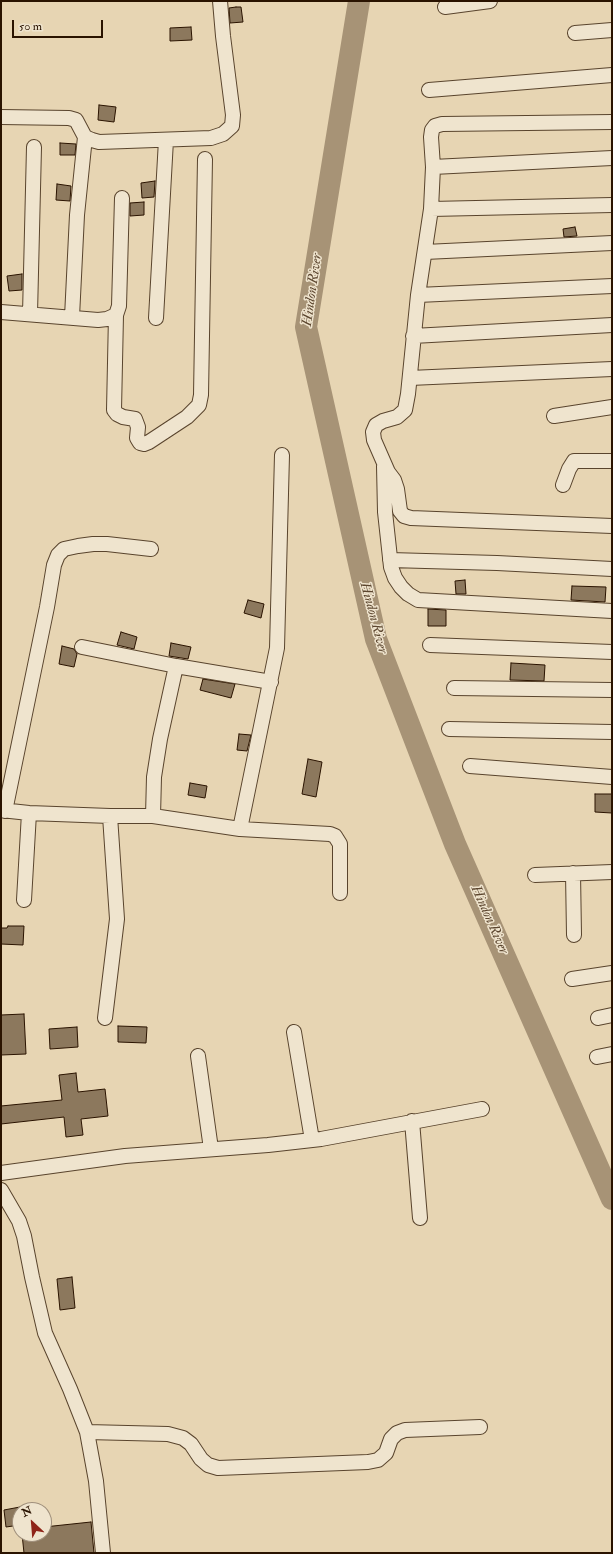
<!DOCTYPE html>
<html>
<head>
<meta charset="utf-8">
<style>
  body { margin:0 }
  #map { position:relative; width:613px; height:1554px; overflow:hidden; background:#e7d5b3; font-family:"IM FELL Double Pica",serif }
  canvas { display:block }
  .frame { position:absolute; inset:0; border:2px solid #2a1300; pointer-events:none }
  .north { position:absolute; left:12px; top:1502px; width:40px; height:40px; box-sizing:border-box; background:#efe4ce; border:1px solid #a0907c; border-radius:50%; rotate:334deg; font-size:11px; font-weight:700; line-height:16px; text-align:center; color:#2a1300 }
  .north::after { content:''; display:block; margin:auto; width:14px; height:18px; background:#8f2418; clip-path:polygon(50% 0,100% 100%,50% 72%,0 100%) }
  .scale { position:absolute; left:12px; top:20px; width:91px; height:18px; box-sizing:border-box; border:2px solid #2a1300; border-top:0; padding-left:5px; font-size:12px; line-height:14px; white-space:nowrap; color:#2a1300; -webkit-text-stroke:3px #efe4ce; paint-order:stroke }
</style>
</head>
<body>
<div id="map">
<canvas width="613" height="1554"></canvas>
<div class="frame"></div>
<div class="north">N</div>
<div class="scale">50 m</div>
</div>
<script>
const ctx = document.querySelector('canvas').getContext('2d');
ctx.lineJoin = 'round';
const poly = rows => new Path2D(rows.map(r => 'M' + r).join(''));
function strokePath(path, color, width, dash) { ctx.strokeStyle = color; ctx.lineWidth = width; ctx.lineCap = dash ? 'butt' : 'round'; ctx.setLineDash(dash || []); ctx.stroke(path); }
function fillPath(path, color) { ctx.fillStyle = color; ctx.fill(path, 'evenodd'); }
function label(font, color, halo, rows, align = 'center') {
  ctx.font = font + ' "IM FELL Double Pica",serif'; ctx.lineWidth = 3; ctx.setLineDash([]); ctx.textBaseline = 'middle'; ctx.strokeStyle = halo; ctx.fillStyle = color; for (const [text, x, y, turn = 0] of rows) {
    ctx.save(); ctx.translate(x, y); ctx.rotate((+turn || 0) * Math.PI / 180); ctx.textAlign = isNaN(turn) ? turn : align; if (halo) ctx.strokeText(text, 0, 0); ctx.fillText(text, 0, 0); ctx.restore();
  }
}
strokePath(poly([
  [359,1,306,327,376,639,455,844,612,1199]
]), '#a79376', 22);
const building = poly([
  [236,7,241,7,243,22,230,23,229,8,236,7],
  [191,27,192,40,170,41,170,28,191,27],
  [99,105,116,107,114,122,98,120,99,105],
  [60,143,76,144,75,155,60,155,60,143],
  [155,181,154,197,142,198,141,183,155,181],
  [57,184,71,186,70,201,56,200,57,184],
  [144,202,144,215,130,216,130,203,144,202],
  [575,227,577,236,564,237,563,229,575,227],
  [22,274,22,290,9,291,7,276,22,274],
  [465,580,466,594,456,594,455,581,465,580],
  [572,586,606,587,605,602,571,600,572,586],
  [248,600,264,604,261,618,244,613,248,600],
  [428,609,446,610,446,626,428,626,428,609],
  [121,632,137,637,134,649,117,645,121,632],
  [171,643,191,647,188,659,169,656,171,643],
  [62,646,74,649,77,654,74,667,59,664,62,646],
  [511,663,545,665,544,681,510,680,511,663],
  [203,679,235,684,231,698,200,690,203,679],
  [239,734,251,735,247,751,237,750,239,734],
  [308,759,322,762,316,797,302,794,308,759],
  [190,783,207,786,205,798,188,795,190,783],
  [595,794,612,794,612,813,595,812,595,794],
  [8,926,24,926,23,945,1,944,1,928,7,928,8,926],
  [24,1014,26,1054,1,1055,1,1015,24,1014],
  [118,1026,147,1027,146,1043,118,1042,118,1026],
  [77,1027,78,1047,50,1049,49,1029,77,1027],
  [76,1073,78,1092,105,1089,108,1116,81,1119,83,1135,66,1137,64,1117,1,1124,1,1106,62,1100,59,1075,76,1073],
  [72,1277,75,1308,60,1310,57,1279,72,1277],
  [20,1507,20,1525,6,1527,4,1510,20,1507],
  [91,1522,94,1553,24,1553,22,1534,44,1534,44,1527,91,1522]
]);
fillPath(building, '#8c785d');
strokePath(building, '#2a1300', 1);
const minor = poly([
  [445,7,490,1],
  [575,33,612,30],
  [429,90,612,75],
  [1,117,69,118,76,120,85,137,92,140,99,142,211,138,223,134,232,126,233,115,223,36,220,1],
  [612,122,442,124,435,126,432,130,431,137,433,167,431,209,418,295,408,394,405,410,397,417,383,421,376,425,373,432,374,440,388,472,394,480,397,489,400,511,404,516,411,518,612,526],
  [433,167,612,158],
  [431,209,612,205],
  [425,252,612,243],
  [418,295,612,286],
  [1,312,98,320,107,319,116,315,119,306,122,198],
  [30,314,34,147],
  [116,315,114,410,117,414,123,417,135,419,138,427,137,438,140,443,144,444,149,442,187,417,199,405,201,395,205,159],
  [72,317,77,215,85,137],
  [156,318,166,140],
  [413,336,612,325],
  [410,378,612,369],
  [554,416,612,407],
  [384,466,385,512,391,567,395,578,401,587,408,594,418,600,612,611],
  [563,485,569,469,574,461,612,461],
  [390,560,497,563,612,569],
  [430,645,612,652],
  [82,647,176,666,271,682],
  [454,688,612,690],
  [449,729,612,732],
  [470,766,612,777],
  [1,810,29,813,110,816,153,816,240,829,330,834,335,836,340,844,340,893],
  [5,811,47,607,54,565,58,555,64,549,78,546,93,544,107,544,151,549],
  [153,816,154,777,160,739,176,666],
  [240,829,277,648,282,455],
  [573,873,574,935],
  [535,875,612,872],
  [24,900,29,813],
  [572,979,612,973],
  [105,1018,117,919,110,816],
  [598,1018,612,1015],
  [294,1032,312,1140],
  [198,1056,211,1149],
  [597,1057,612,1054],
  [412,1121,420,1218],
  [1,1173,125,1156,268,1145,321,1139,482,1109],
  [1,1190,19,1221,24,1236,32,1277,45,1333,70,1389,87,1432,96,1481,103,1553],
  [87,1432,168,1434,183,1438,191,1444,201,1459,208,1465,218,1468,368,1462,378,1460,386,1453,391,1439,397,1433,405,1430,480,1427]
]);
strokePath(minor, '#59442d', 16);
strokePath(minor, '#efe4ce', 14);
label('italic 14px', '#5c462f', '#efe4ce', [
  ["Hindon River",313,290,-82],
  ["Hindon River",373,618,75],
  ["Hindon River",489,920,66]
]);
</script>
</body>
</html>
